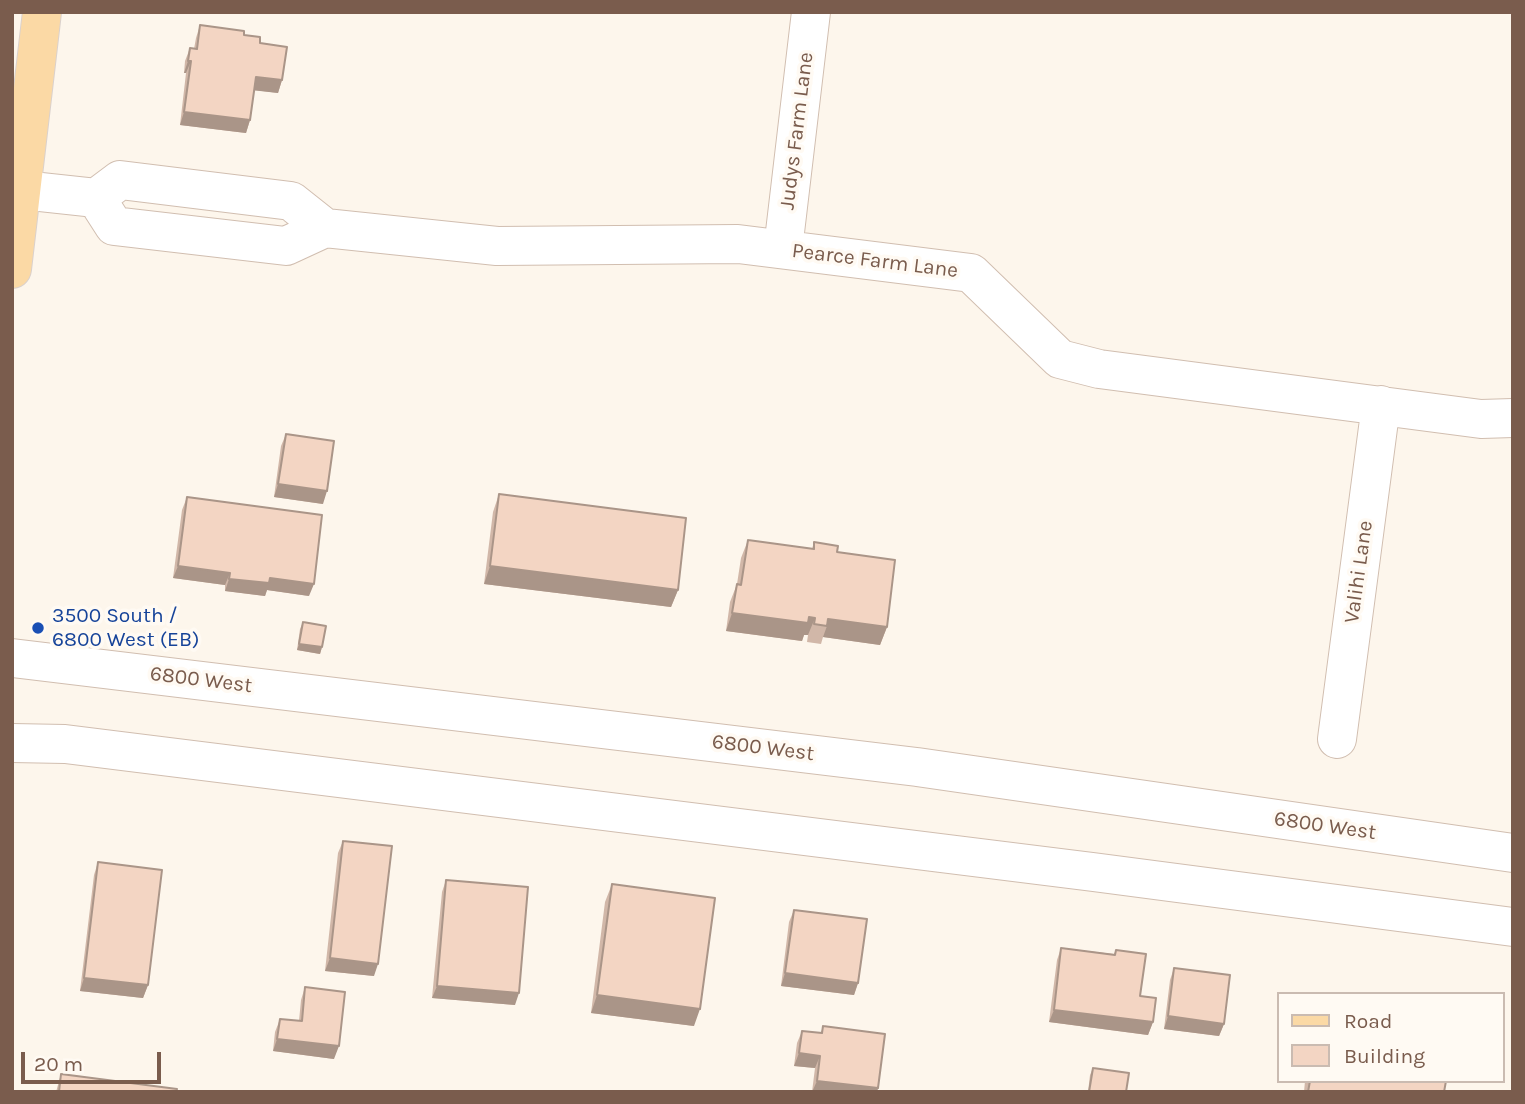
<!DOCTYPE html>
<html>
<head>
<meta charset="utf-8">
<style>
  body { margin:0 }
  #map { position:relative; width:1525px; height:1104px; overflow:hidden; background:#fdf6ec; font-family:Karla,sans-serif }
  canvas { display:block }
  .frame { position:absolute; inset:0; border:14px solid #7a5c4d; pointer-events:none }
  .legend { position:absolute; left:1277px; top:992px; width:228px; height:91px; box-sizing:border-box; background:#fffaf3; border:2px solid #cabbb1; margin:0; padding:9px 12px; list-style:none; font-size:21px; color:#7a5c4d }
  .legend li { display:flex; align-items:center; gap:14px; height:35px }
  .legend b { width:35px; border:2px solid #cabbb1 }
  .scale { position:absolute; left:21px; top:1052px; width:140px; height:32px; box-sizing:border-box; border:4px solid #7a5c4d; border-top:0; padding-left:9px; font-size:21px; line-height:24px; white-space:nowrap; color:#7a5c4d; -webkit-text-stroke:5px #fffaf3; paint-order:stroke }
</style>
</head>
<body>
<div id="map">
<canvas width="1525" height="1104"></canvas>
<div class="frame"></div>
<ul class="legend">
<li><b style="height:9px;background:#fbd9a5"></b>Road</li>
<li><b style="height:19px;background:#f3d5c3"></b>Building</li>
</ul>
<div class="scale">20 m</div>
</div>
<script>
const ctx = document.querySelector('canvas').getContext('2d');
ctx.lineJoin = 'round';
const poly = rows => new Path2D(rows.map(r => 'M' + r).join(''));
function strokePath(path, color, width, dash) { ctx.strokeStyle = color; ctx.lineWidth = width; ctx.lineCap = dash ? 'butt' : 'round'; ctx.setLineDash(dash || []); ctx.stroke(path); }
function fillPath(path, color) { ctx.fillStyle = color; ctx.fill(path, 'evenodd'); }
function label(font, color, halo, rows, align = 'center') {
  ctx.font = font + ' Karla,sans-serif'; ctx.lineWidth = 7; ctx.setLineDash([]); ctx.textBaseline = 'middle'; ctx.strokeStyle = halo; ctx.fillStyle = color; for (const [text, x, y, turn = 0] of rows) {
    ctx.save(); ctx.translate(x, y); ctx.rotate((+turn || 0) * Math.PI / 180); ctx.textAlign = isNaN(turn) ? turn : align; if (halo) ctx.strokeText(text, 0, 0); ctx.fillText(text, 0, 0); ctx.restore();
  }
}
const minor = poly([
  [22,190,96,198,120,180,291,201,325,228,497,246,738,244,971,273,1060,359,1099,369,1481,419,1513,418],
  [96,198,114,226,286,246,325,228],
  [783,249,811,12],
  [12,658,917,767,1513,853],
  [1337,739,1381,405],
  [12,743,65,744,1093,872,1513,927]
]);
const major = poly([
  [12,269,42,12]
]);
strokePath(minor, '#d1beb0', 40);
strokePath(major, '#dad1cd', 40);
strokePath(minor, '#fff', 38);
strokePath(major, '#fbd9a5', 38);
fillPath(poly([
  [200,25,244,35,260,43,282,80,278,93,254,90,250,120,246,133,180,125,186,73,184,73,185,61,190,48,194,49,196,38],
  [286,434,323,504,274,497,281,446],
  [499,494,678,590,671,607,484,584,493,512],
  [187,497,309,596,267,590,265,596,225,591,225,585,173,578,182,510],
  [748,540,812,549,814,542,837,552,887,627,880,645,823,637,821,644,807,642,808,635,804,635,802,641,726,631,730,602,737,584,741,558],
  [303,622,322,647,320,654,297,650,300,629],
  [343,841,374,976,325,971,338,853],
  [98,862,148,985,143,998,80,991,94,875],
  [446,880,515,1005,432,998,442,892],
  [612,884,694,1026,591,1013,605,902],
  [794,910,858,983,854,995,781,986,789,922],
  [1061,948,1114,954,1116,950,1140,996,1153,1022,1148,1035,1049,1022,1057,960],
  [1174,968,1224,1024,1219,1036,1164,1029,1170,980],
  [305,987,334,1059,273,1051,275,1032,280,1019,299,1021,301,1000],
  [823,1026,878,1088,877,1092,812,1092,815,1068,794,1066,797,1043,802,1031,821,1033],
  [1093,1068,1126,1092,1088,1092,1090,1075],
  [61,1074,176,1092,56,1092],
  [1305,1081,1446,1081,1444,1092,1304,1092]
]), '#d1b7a8');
fillPath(poly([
  [188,61,191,61,186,73,184,73],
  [256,77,282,80,278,93,251,90],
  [184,112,250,120,246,133,180,125],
  [278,484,327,491,323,504,274,497],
  [178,566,230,573,225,585,173,578],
  [490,566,678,590,671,607,484,584],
  [270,578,314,584,309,596,267,590,265,596,225,591,229,579],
  [732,613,809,617,815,618,808,635,804,635,802,641,726,631],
  [828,619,887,627,880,645,823,637,827,626],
  [299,644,322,647,320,654,297,650],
  [330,958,378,964,374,976,325,971],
  [785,973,858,983,854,995,781,986],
  [84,978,148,985,143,998,80,991],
  [437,986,519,993,515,1005,432,998],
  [597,995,700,1009,694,1026,591,1013],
  [1054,1010,1153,1022,1148,1035,1049,1022],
  [1168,1016,1224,1024,1219,1036,1164,1029],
  [277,1039,339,1046,334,1059,273,1051],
  [799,1053,820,1056,815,1068,794,1066],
  [817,1081,878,1088,877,1092,812,1092]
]), '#aa9588');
const building = poly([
  [200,25,244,31,244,35,260,37,260,43,287,47,282,80,256,77,250,120,184,112,191,61,188,61,190,48,197,49,200,25],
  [286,434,334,441,327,491,278,484,286,434],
  [499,494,686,518,678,590,490,566,499,494],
  [187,497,322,515,314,584,270,578,269,583,229,579,230,573,178,566,187,497],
  [748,540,814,549,814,542,838,546,837,552,895,560,887,627,828,619,827,626,814,624,815,618,809,617,808,623,732,613,737,584,741,585,748,540],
  [303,622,326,626,322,647,299,644,303,622],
  [343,841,392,846,378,964,330,958,343,841],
  [98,862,162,870,148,985,84,978,98,862],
  [446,880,528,887,519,993,437,986,446,880],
  [612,884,715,898,700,1009,597,995,612,884],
  [794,910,867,919,858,983,785,973,794,910],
  [1061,948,1115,955,1116,950,1146,954,1140,996,1156,998,1153,1022,1054,1010,1061,948],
  [1174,968,1230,975,1224,1024,1168,1016,1174,968],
  [305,987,345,992,339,1046,277,1039,280,1019,302,1021,305,987],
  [823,1026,885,1034,878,1088,817,1081,820,1056,799,1053,802,1031,822,1033,823,1026],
  [1093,1068,1129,1073,1126,1092,1089,1092,1093,1068],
  [61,1074,177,1089,176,1092,59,1092,61,1074],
  [1310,1081,1446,1081,1444,1092,1308,1092,1310,1081]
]);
fillPath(building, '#f3d5c3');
strokePath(building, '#aa9588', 2);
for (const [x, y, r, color] of [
  [38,628,7,"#1a4fb4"]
]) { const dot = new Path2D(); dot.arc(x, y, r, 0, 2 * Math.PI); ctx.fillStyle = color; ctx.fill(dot); strokePath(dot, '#fffaf3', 2.5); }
label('21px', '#7a5c4d', '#fffaf3', [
  ["Judys Farm Lane",797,131,-83],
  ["Pearce Farm Lane",875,261,7],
  ["Valihi Lane",1359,572,-82],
  ["6800 West",201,680,7],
  ["6800 West",763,748,7],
  ["6800 West",1325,826,8]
]);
label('21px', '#164399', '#fffaf3', [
  ["3500 South /",52,616],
  ["6800 West (EB)",52,640]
], 'left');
</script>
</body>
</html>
